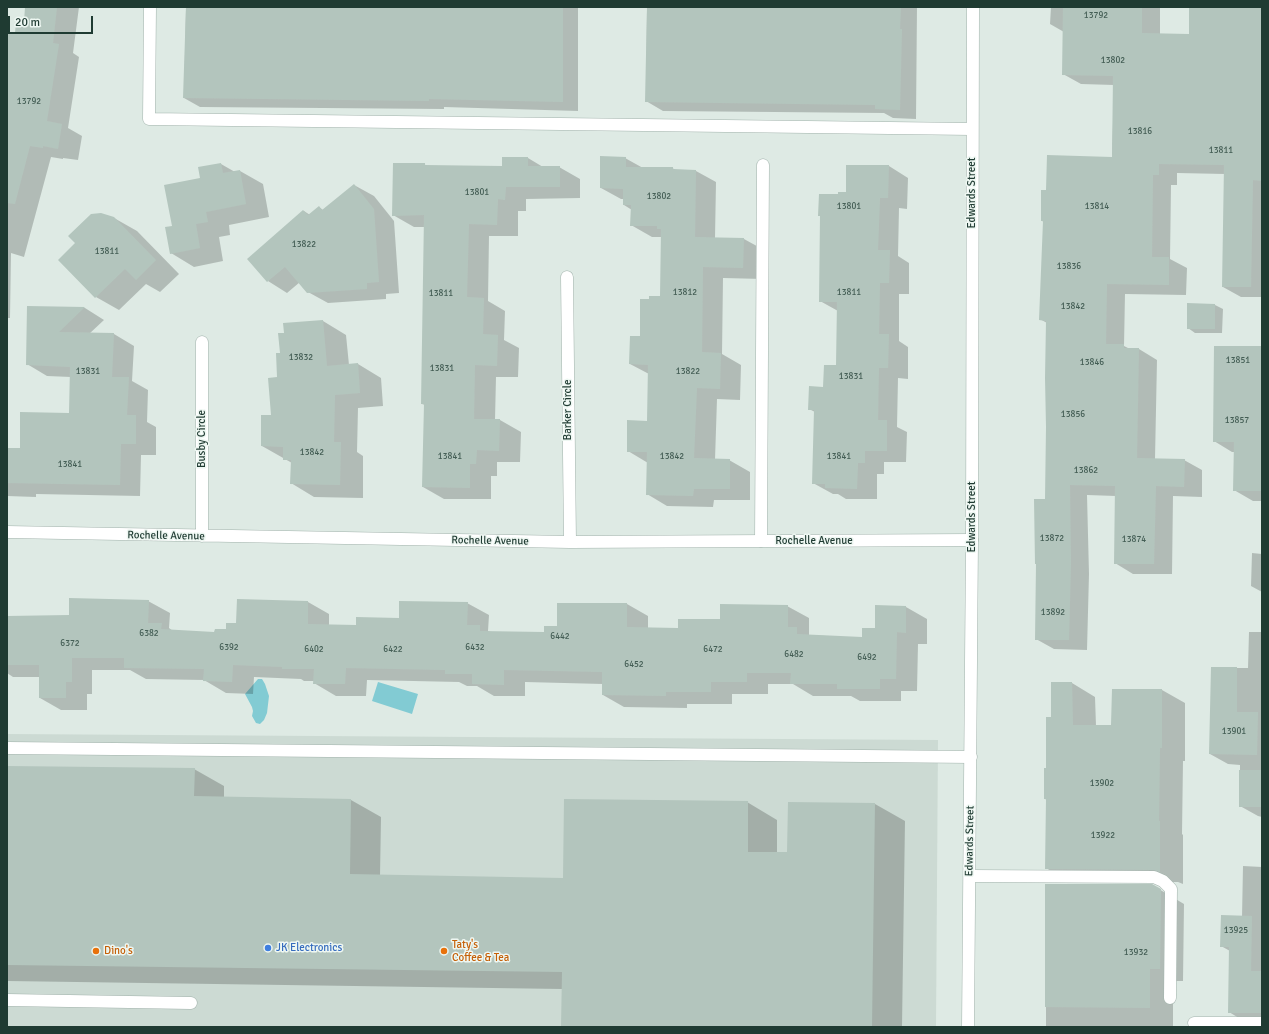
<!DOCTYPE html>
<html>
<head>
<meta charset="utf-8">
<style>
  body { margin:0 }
  #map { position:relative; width:1269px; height:1034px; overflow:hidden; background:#deeae4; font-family:Signika,sans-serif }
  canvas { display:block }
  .frame { position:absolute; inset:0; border:8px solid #1f3b32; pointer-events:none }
  .scale { position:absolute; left:8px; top:16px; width:85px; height:18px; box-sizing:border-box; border:2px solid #1f3b32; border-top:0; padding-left:5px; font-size:12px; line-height:14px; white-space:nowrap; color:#1f3b32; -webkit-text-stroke:3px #eef7f2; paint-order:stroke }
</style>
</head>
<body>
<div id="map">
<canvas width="1269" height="1034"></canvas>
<div class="frame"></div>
<div class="scale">20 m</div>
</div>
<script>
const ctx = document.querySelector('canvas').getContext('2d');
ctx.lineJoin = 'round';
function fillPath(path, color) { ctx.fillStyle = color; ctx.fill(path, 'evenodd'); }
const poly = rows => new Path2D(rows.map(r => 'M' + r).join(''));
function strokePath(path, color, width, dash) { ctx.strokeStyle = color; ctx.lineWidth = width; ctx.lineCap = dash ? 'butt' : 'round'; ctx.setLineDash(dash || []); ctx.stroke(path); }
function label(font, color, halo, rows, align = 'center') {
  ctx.font = font + ' Signika,sans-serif'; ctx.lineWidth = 3; ctx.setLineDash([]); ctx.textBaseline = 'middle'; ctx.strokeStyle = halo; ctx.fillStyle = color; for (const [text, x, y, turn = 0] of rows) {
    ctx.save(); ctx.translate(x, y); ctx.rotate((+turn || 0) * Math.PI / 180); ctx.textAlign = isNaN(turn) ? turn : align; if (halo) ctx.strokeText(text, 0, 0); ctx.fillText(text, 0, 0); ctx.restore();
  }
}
fillPath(poly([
  [7,734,938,740,936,1027,7,1027]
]), '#ccdad3');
fillPath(poly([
  [258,679,262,679,265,684,269,696,267,713,264,720,260,724,256,723,252,716,253,711,252,707,245,694],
  [378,682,418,694,412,714,372,701]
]), '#82cbd3');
fillPath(poly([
  [26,7,79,7,73,53,79,57,68,128,82,136,78,160,63,158,63,159,51,157,24,257,11,253,10,318,7,318,7,33,16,34,25,23],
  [186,7,578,7,578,111,444,107,444,109,200,107,184,98],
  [647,7,917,7,916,119,893,118,884,113,663,111,646,101],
  [1051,7,1160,7,1160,34,1190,35,1190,7,1262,7,1262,501,1253,501,1234,490,1235,452,1232,452,1214,441,1261,347,1262,297,1241,297,1223,287,1225,174,1177,173,1177,185,1171,185,1170,259,1187,268,1186,295,1125,294,1124,346,1130,349,1139,349,1157,360,1155,459,1184,460,1202,470,1202,497,1173,496,1172,574,1133,574,1115,563,1116,496,1087,495,1089,574,1087,650,1054,649,1036,639,1046,500,1047,323,1040,319,1044,222,1042,221,1047,191,1112,158,1114,85,1081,84,1063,74,1064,32,1050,24],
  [503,158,528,158,543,167,559,167,580,179,580,198,526,199,526,211,518,211,518,236,489,236,488,301,505,311,504,340,519,348,518,377,496,377,495,420,500,420,521,432,520,462,497,462,497,476,491,476,491,499,444,499,423,487,425,405,422,404,425,227,414,227,393,215,424,164,427,166,503,167],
  [625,158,643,168,672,168,676,170,696,171,716,182,715,238,744,239,764,250,763,279,723,278,722,354,741,365,740,400,717,399,715,460,729,460,750,472,750,500,714,500,713,507,667,506,647,494,648,463,628,451,648,422,649,374,630,364,641,337,650,300,661,297,662,237,652,237,631,225,632,210,624,205,624,199,621,199,601,188],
  [221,164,235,172,240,171,263,184,269,217,229,225,230,235,219,237,223,261,194,267,171,253,173,227,201,179],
  [889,166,908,178,907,209,899,208,898,256,909,263,909,294,899,294,899,341,908,347,908,379,898,378,897,427,907,432,906,462,884,462,884,474,877,474,877,499,846,499,838,494,833,494,813,483,815,412,809,409,837,366,838,311,820,301,839,195,847,193],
  [354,185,374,196,394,221,399,293,386,294,386,299,328,303,308,292,300,282,287,293,268,281,304,211,310,215,319,207,323,210],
  [114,218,137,231,179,274,160,292,146,284,119,310,96,297],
  [1188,304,1215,305,1223,309,1222,333,1195,333,1188,328],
  [28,307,85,308,104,320,89,334,114,334,134,346,132,381,148,390,147,422,156,427,156,455,141,455,140,496,36,494,36,497,7,496,7,449,21,449,70,414,71,377,47,376,27,364],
  [323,321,346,335,349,365,358,364,381,378,383,406,358,408,357,452,363,456,363,498,314,497,291,483,292,463,262,446,272,416,278,378,281,354,285,334,284,324],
  [1252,553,1262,554,1262,592,1251,586],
  [148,601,170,613,169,628,173,631,215,633,227,630,237,624,308,602,329,614,329,625,357,626,400,619,467,603,489,615,488,631,491,632,545,633,558,627,558,604,627,604,648,616,648,629,679,629,787,606,809,618,809,635,863,638,906,607,927,619,927,644,918,644,917,691,901,691,901,701,860,701,851,696,813,696,793,684,768,684,768,694,732,694,732,704,687,704,687,708,624,707,603,695,603,684,525,682,525,696,494,696,477,686,467,686,459,682,367,680,366,696,336,696,314,683,314,681,304,681,301,679,254,677,253,694,226,693,204,680,146,679,130,670,92,670,92,694,87,694,87,710,61,710,40,698,40,677,13,677,7,673,7,611,7,617,70,616],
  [1249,632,1262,632,1262,817,1258,816,1240,806,1240,765,1228,764,1210,754,1212,668,1248,668],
  [1052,683,1072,683,1095,697,1096,726,1112,726,1162,690,1185,703,1185,761,1183,761,1182,834,1183,835,1183,884,1178,882,1070,882,1046,868,1047,800,1045,799,1052,718],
  [7,767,194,769,224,786,224,797,351,800,381,817,380,876,564,879,747,802,777,820,777,853,788,853,875,804,905,821,902,1027,562,1027,562,989,7,981],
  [1243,866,1262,867,1262,1023,1247,1023,1229,1012,1230,951,1221,946,1242,917],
  [1046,885,1152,885,1184,904,1183,981,1173,981,1173,1027,1046,1027]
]), '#0003');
fillPath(poly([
  [25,7,57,7,53,43,59,44,47,121,62,124,58,149,43,146,43,148,30,146,15,204,7,203,7,32,15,33,16,21,24,22],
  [186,7,563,7,563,102,429,99,429,101,183,98],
  [647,7,901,7,900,29,902,29,900,110,875,109,875,105,645,102],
  [1063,7,1142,7,1142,33,1189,34,1189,7,1262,7,1262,181,1253,180,1251,287,1222,287,1224,165,1159,164,1159,175,1153,175,1152,257,1169,257,1169,285,1107,284,1106,344,1124,344,1124,348,1139,348,1137,458,1185,459,1184,487,1156,486,1154,564,1114,564,1115,486,1070,485,1071,563,1069,640,1035,640,1036,564,1035,564,1034,499,1045,499,1046,427,1045,378,1046,321,1039,320,1043,221,1041,221,1041,190,1046,190,1047,155,1112,157,1113,76,1062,75],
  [600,156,626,157,626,167,673,167,673,169,696,170,695,237,744,238,743,268,703,267,702,352,721,353,720,389,697,388,694,458,730,459,730,489,694,489,693,496,646,495,647,452,627,452,627,420,647,421,648,365,629,364,630,336,640,336,640,299,649,299,649,296,660,296,661,229,657,229,657,226,630,226,631,205,623,205,623,189,600,188],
  [502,157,528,157,528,166,560,166,560,187,506,187,505,200,498,199,497,225,469,224,467,297,484,298,483,334,498,335,497,366,475,365,474,419,500,419,499,451,477,450,476,464,470,464,470,488,422,487,424,404,421,404,424,215,392,216,393,163,425,163,425,165,502,166],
  [221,163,223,173,240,170,246,204,206,212,208,222,196,224,200,248,170,254,165,227,172,226,164,185,200,178,198,167],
  [846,165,889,165,888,198,880,198,878,250,890,250,889,283,880,283,879,334,889,334,888,368,879,368,878,420,887,420,887,451,865,451,865,463,858,463,857,489,825,488,825,484,812,484,814,410,808,410,809,386,823,387,824,365,836,365,837,302,819,302,820,216,818,216,819,194,838,194,838,192,846,192],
  [354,184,374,209,379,282,367,283,367,289,307,293,285,267,267,282,247,259,303,210,308,215,319,206,322,210],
  [101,213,114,217,156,260,136,280,125,269,95,298,58,260,75,243,68,236,91,214],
  [1187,303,1215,304,1215,329,1187,329],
  [27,306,85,307,59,332,114,333,112,377,129,377,127,415,136,415,136,444,121,444,120,485,7,483,7,448,20,448,20,412,69,413,70,367,26,365],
  [323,320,327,366,358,363,360,393,335,395,334,442,341,442,340,485,290,484,291,460,283,460,283,447,261,446,261,415,271,415,268,378,277,377,276,353,280,353,278,333,284,333,283,323],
  [1214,346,1262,346,1262,491,1233,491,1234,442,1213,442],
  [69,598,149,600,148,623,162,623,161,629,214,632,215,629,226,629,226,623,236,623,237,599,308,601,308,624,356,625,356,617,399,618,399,601,468,602,467,625,480,625,480,631,544,632,544,626,557,626,557,603,627,603,627,627,678,628,678,619,720,619,720,604,788,605,788,627,797,627,797,634,862,637,862,628,875,628,875,605,906,606,906,633,897,632,896,679,880,679,880,689,837,689,837,684,790,684,791,673,747,673,747,682,711,682,711,692,666,692,666,696,602,695,602,672,504,670,504,685,472,684,472,674,445,674,445,670,346,668,345,684,313,684,314,669,282,669,282,667,233,665,232,682,203,681,204,669,124,668,124,658,72,658,72,682,66,682,66,698,39,698,39,665,7,665,7,616,69,615],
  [1211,667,1237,667,1237,712,1258,712,1257,755,1209,754],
  [1051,682,1072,682,1073,725,1111,725,1112,689,1162,689,1162,748,1160,748,1159,821,1160,821,1160,872,1154,870,1045,869,1046,799,1044,799,1044,768,1046,768,1046,717,1051,717],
  [7,766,195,768,194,796,351,799,350,874,563,878,564,799,748,801,748,852,787,852,788,802,875,803,872,1027,561,1027,562,972,7,965],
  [1239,770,1262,770,1262,807,1239,807],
  [1045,884,1152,884,1161,889,1160,969,1150,969,1150,1008,1045,1007],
  [1221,915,1252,916,1251,971,1262,971,1262,1013,1228,1013,1229,947,1220,947]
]), '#b3c5bd');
const service = poly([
  [150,7,149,119,972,129],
  [761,541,763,165],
  [7,748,971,757],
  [970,876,1154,877,1163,881,1171,889,1170,998],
  [7,1000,191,1003],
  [1194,1023,1262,1023]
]);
const minor = poly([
  [567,277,570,542],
  [202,342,202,536],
  [7,532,570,542,972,540]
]);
const tertiary = poly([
  [968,1027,972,540,973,7]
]);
strokePath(service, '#a1b2ab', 13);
strokePath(minor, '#a1b2ab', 13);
strokePath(tertiary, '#a1b2ab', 13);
strokePath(service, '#fff', 12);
strokePath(minor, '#fff', 12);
strokePath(tertiary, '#fff', 12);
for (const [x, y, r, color] of [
  [268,948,4,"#3f7fe0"],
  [96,951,4,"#e8710a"],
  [444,951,4,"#e8710a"]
]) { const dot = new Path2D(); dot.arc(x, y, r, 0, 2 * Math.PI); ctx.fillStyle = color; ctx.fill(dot); strokePath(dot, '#eef7f2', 1.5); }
label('9px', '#445e55', null, [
  ["13792",1096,16],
  ["13802",1113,61],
  ["13792",29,102],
  ["13816",1140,132],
  ["13811",1221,151],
  ["13801",477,193],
  ["13802",659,197],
  ["13801",849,207],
  ["13814",1097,207],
  ["13822",304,245],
  ["13811",107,252],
  ["13836",1069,267],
  ["13812",685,293],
  ["13811",849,293],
  ["13811",441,294],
  ["13842",1073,307],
  ["13832",301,358],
  ["13851",1238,361],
  ["13846",1092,363],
  ["13831",442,369],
  ["13831",88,372],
  ["13822",688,372],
  ["13831",851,377],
  ["13856",1073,415],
  ["13857",1237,421],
  ["13842",312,453],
  ["13841",450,457],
  ["13842",672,457],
  ["13841",839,457],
  ["13841",70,465],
  ["13862",1086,471],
  ["13872",1052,539],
  ["13874",1134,540],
  ["13892",1053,613],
  ["6382",149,634],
  ["6442",560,637],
  ["6372",70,644],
  ["6392",229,648],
  ["6432",475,648],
  ["6402",314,650],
  ["6422",393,650],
  ["6472",713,650],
  ["6482",794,655],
  ["6492",867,658],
  ["6452",634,665],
  ["13901",1234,732],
  ["13902",1102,784],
  ["13922",1103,836],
  ["13925",1236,931],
  ["13932",1136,953]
]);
label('11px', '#1f3b32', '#eef7f2', [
  ["Edwards Street",972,193,-90],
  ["Barker Circle",568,410,-90],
  ["Busby Circle",202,439,-90],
  ["Edwards Street",972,517,-90],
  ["Rochelle Avenue",166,536,1],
  ["Rochelle Avenue",490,541,1],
  ["Rochelle Avenue",814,541],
  ["Edwards Street",970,841,-89]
]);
label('11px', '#c56008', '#eef7f2', [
  ["Taty's",452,945],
  ["Coffee & Tea",452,958],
  ["Dino's",104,951]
], 'left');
label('11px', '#366cbe', '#eef7f2', [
  ["JK Electronics",276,948]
], 'left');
</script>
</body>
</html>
